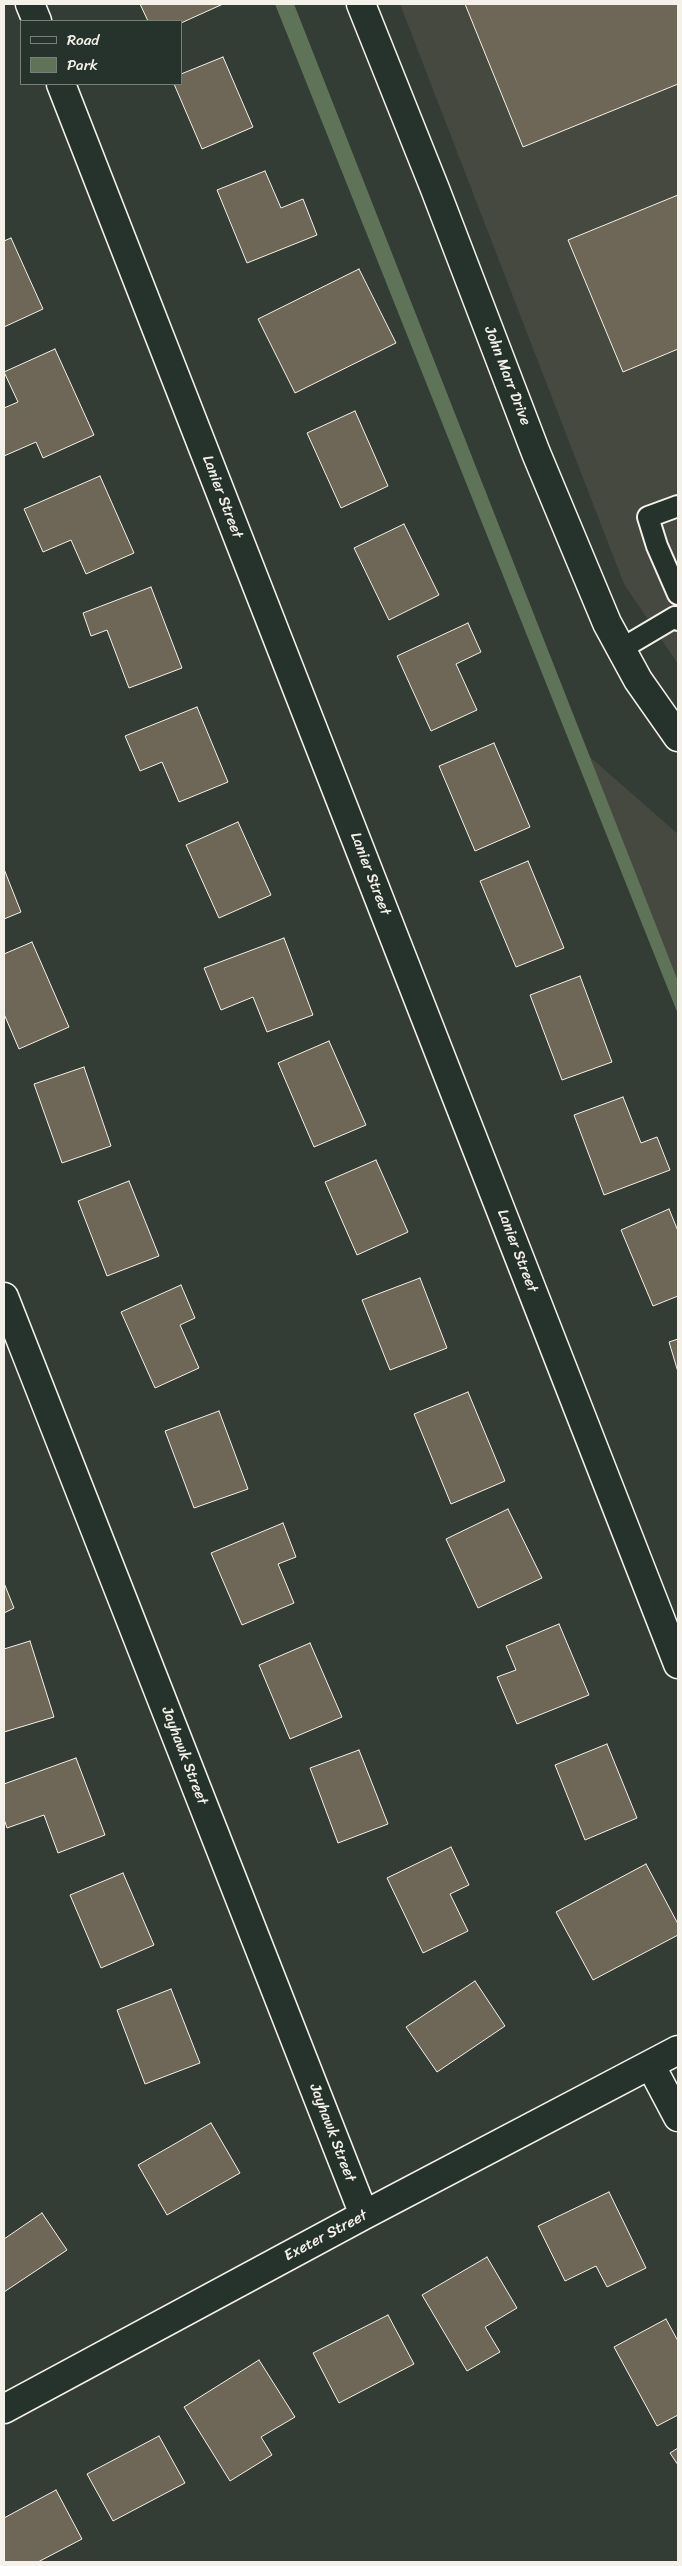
<!DOCTYPE html>
<html>
<head>
<meta charset="utf-8">
<style>
  body { margin:0 }
  #map { position:relative; width:682px; height:2566px; overflow:hidden; background:#343d35; font-family:Sriracha,sans-serif }
  canvas { display:block }
  .frame { position:absolute; inset:0; border:5px solid #f4f1e8; pointer-events:none }
  .legend { position:absolute; left:20px; top:20px; width:162px; height:65px; box-sizing:border-box; background:#26332d; border:1px solid #787f78; margin:0; padding:6px 9px; list-style:none; font-size:15px; color:#f4f1e8 }
  .legend li { display:flex; align-items:center; gap:10px; height:25px }
  .legend b { width:25px; border:1px solid #787f78 }
</style>
</head>
<body>
<div id="map">
<canvas width="682" height="2566"></canvas>
<div class="frame"></div>
<ul class="legend">
<li><b style="height:6px;background:#26332d"></b>Road</li>
<li><b style="height:14px;background:#5e7357"></b>Park</li>
</ul>
</div>
<script>
const ctx = document.querySelector('canvas').getContext('2d');
ctx.lineJoin = 'round';
function fillPath(path, color) { ctx.fillStyle = color; ctx.fill(path, 'evenodd'); }
const poly = rows => new Path2D(rows.map(r => 'M' + r).join(''));
function strokePath(path, color, width, dash) { ctx.strokeStyle = color; ctx.lineWidth = width; ctx.lineCap = dash ? 'butt' : 'round'; ctx.setLineDash(dash || []); ctx.stroke(path); }
function label(font, color, halo, rows, align = 'center') {
  ctx.font = font + ' Sriracha,sans-serif'; ctx.lineWidth = 4; ctx.setLineDash([]); ctx.textBaseline = 'middle'; ctx.strokeStyle = halo; ctx.fillStyle = color; for (const [text, x, y, turn = 0] of rows) {
    ctx.save(); ctx.translate(x, y); ctx.rotate((+turn || 0) * Math.PI / 180); ctx.textAlign = isNaN(turn) ? turn : align; if (halo) ctx.strokeText(text, 0, 0); ctx.fillText(text, 0, 0); ctx.restore();
  }
}
fillPath(poly([
  [400,4,678,4,678,664,624,584],
  [590,757,678,834,678,981,612,814]
]), '#45493f');
fillPath(poly([
  [275,4,294,4,678,981,678,1014]
]), '#5e7357');
const building = poly([
  [140,4,223,4,181,23,148,21,140,4],
  [465,4,678,4,678,84,523,147,465,4],
  [223,57,253,127,202,149,174,84,181,84,181,74,223,57],
  [265,171,281,208,303,199,317,235,247,263,217,190,265,171],
  [678,195,678,349,623,372,568,240,678,195],
  [11,238,43,309,4,327,4,241,11,238],
  [359,269,396,343,295,393,258,319,359,269],
  [55,349,94,435,43,458,36,442,4,456,4,408,18,402,4,372,55,349],
  [355,411,388,486,341,508,307,433,355,411],
  [100,476,134,553,86,574,71,540,43,552,24,509,100,476],
  [404,524,439,595,389,620,354,548,404,524],
  [151,587,182,668,129,688,107,630,91,636,83,613,151,587],
  [468,623,481,652,456,664,477,710,431,731,397,656,468,623],
  [197,707,228,782,179,802,162,762,140,771,125,736,197,707],
  [494,743,530,827,475,851,439,766,494,743],
  [238,822,271,895,219,918,186,845,238,822],
  [528,861,564,948,516,967,480,881,528,861],
  [4,869,21,912,4,919,4,869],
  [284,938,313,1015,267,1032,253,997,221,1010,204,968,284,938],
  [32,942,69,1027,19,1049,4,1014,4,954,32,942],
  [580,976,612,1062,562,1080,530,995,580,976],
  [329,1041,366,1125,314,1147,278,1063,329,1041],
  [84,1067,111,1146,62,1163,34,1084,84,1067],
  [623,1097,641,1143,657,1137,670,1170,604,1195,574,1115,623,1097],
  [376,1160,408,1232,357,1255,325,1182,376,1160],
  [129,1181,159,1256,107,1276,78,1201,129,1181],
  [669,1209,678,1231,678,1296,653,1306,621,1230,669,1209],
  [420,1278,447,1348,390,1370,362,1300,420,1278],
  [181,1285,195,1318,180,1325,199,1368,155,1388,121,1312,181,1285],
  [678,1339,678,1372,669,1342,678,1339],
  [468,1392,505,1481,451,1504,414,1414,468,1392],
  [219,1411,248,1489,194,1508,165,1431,219,1411],
  [508,1509,542,1578,478,1608,446,1539,508,1509],
  [283,1523,296,1557,278,1564,294,1603,242,1625,211,1553,283,1523],
  [4,1583,14,1608,4,1613,4,1583],
  [559,1624,589,1695,517,1724,497,1677,516,1670,506,1646,559,1624],
  [30,1641,54,1717,4,1732,4,1649,30,1641],
  [310,1643,342,1717,290,1739,259,1665,310,1643],
  [607,1744,637,1818,585,1840,555,1765,607,1744],
  [359,1750,388,1824,338,1843,310,1768,359,1750],
  [76,1758,105,1835,58,1853,44,1815,7,1828,4,1819,4,1784,76,1758],
  [451,1847,469,1885,450,1894,468,1931,423,1953,387,1878,451,1847],
  [646,1864,678,1924,678,1935,593,1980,556,1912,646,1864],
  [123,1873,154,1945,101,1968,70,1895,123,1873],
  [475,1981,505,2026,437,2072,406,2027,475,1981],
  [171,1989,200,2063,145,2084,117,2010,171,1989],
  [211,2123,240,2173,167,2215,138,2165,211,2123],
  [609,2192,646,2268,607,2287,596,2266,565,2281,538,2226,609,2192],
  [42,2213,67,2250,4,2292,4,2239,42,2213],
  [487,2257,517,2308,485,2327,500,2352,467,2371,422,2295,487,2257],
  [388,2315,414,2364,339,2403,313,2353,388,2315],
  [666,2319,678,2341,678,2415,657,2426,614,2347,666,2319],
  [259,2360,295,2417,261,2437,272,2455,230,2481,184,2407,259,2360],
  [159,2436,185,2483,113,2521,87,2474,159,2436],
  [678,2448,678,2465,670,2453,678,2448],
  [56,2490,82,2539,38,2562,4,2562,4,2518,56,2490]
]);
fillPath(building, '#6e6656');
strokePath(building, '#f4f1e8', 1);
const lane = poly([
  [678,506,648,517,657,546,678,594],
  [621,649,675,617,678,620]
]);
const street = poly([
  [30,4,37,21],
  [61,84,678,1664],
  [4,1297,364,2215],
  [651,2066,678,2117],
  [4,2409,364,2215,678,2050]
]);
const secondary = poly([
  [361,4,435,189,536,453,607,623,638,680,678,737]
]);
strokePath(lane, '#f4f1e8', 24);
strokePath(street, '#f4f1e8', 31);
strokePath(secondary, '#f4f1e8', 31);
strokePath(lane, '#26332d', 20);
strokePath(street, '#26332d', 28);
strokePath(secondary, '#26332d', 28);
label('15px', '#f4f1e8', '#26332d', [
  ["John Marr Drive",507,376,69],
  ["Lanier Street",222,497,69],
  ["Lanier Street",370,874,69],
  ["Lanier Street",517,1251,69],
  ["Jayhawk Street",184,1756,69],
  ["Jayhawk Street",332,2133,69],
  ["Exeter Street",326,2236,-28]
]);
</script>
</body>
</html>
